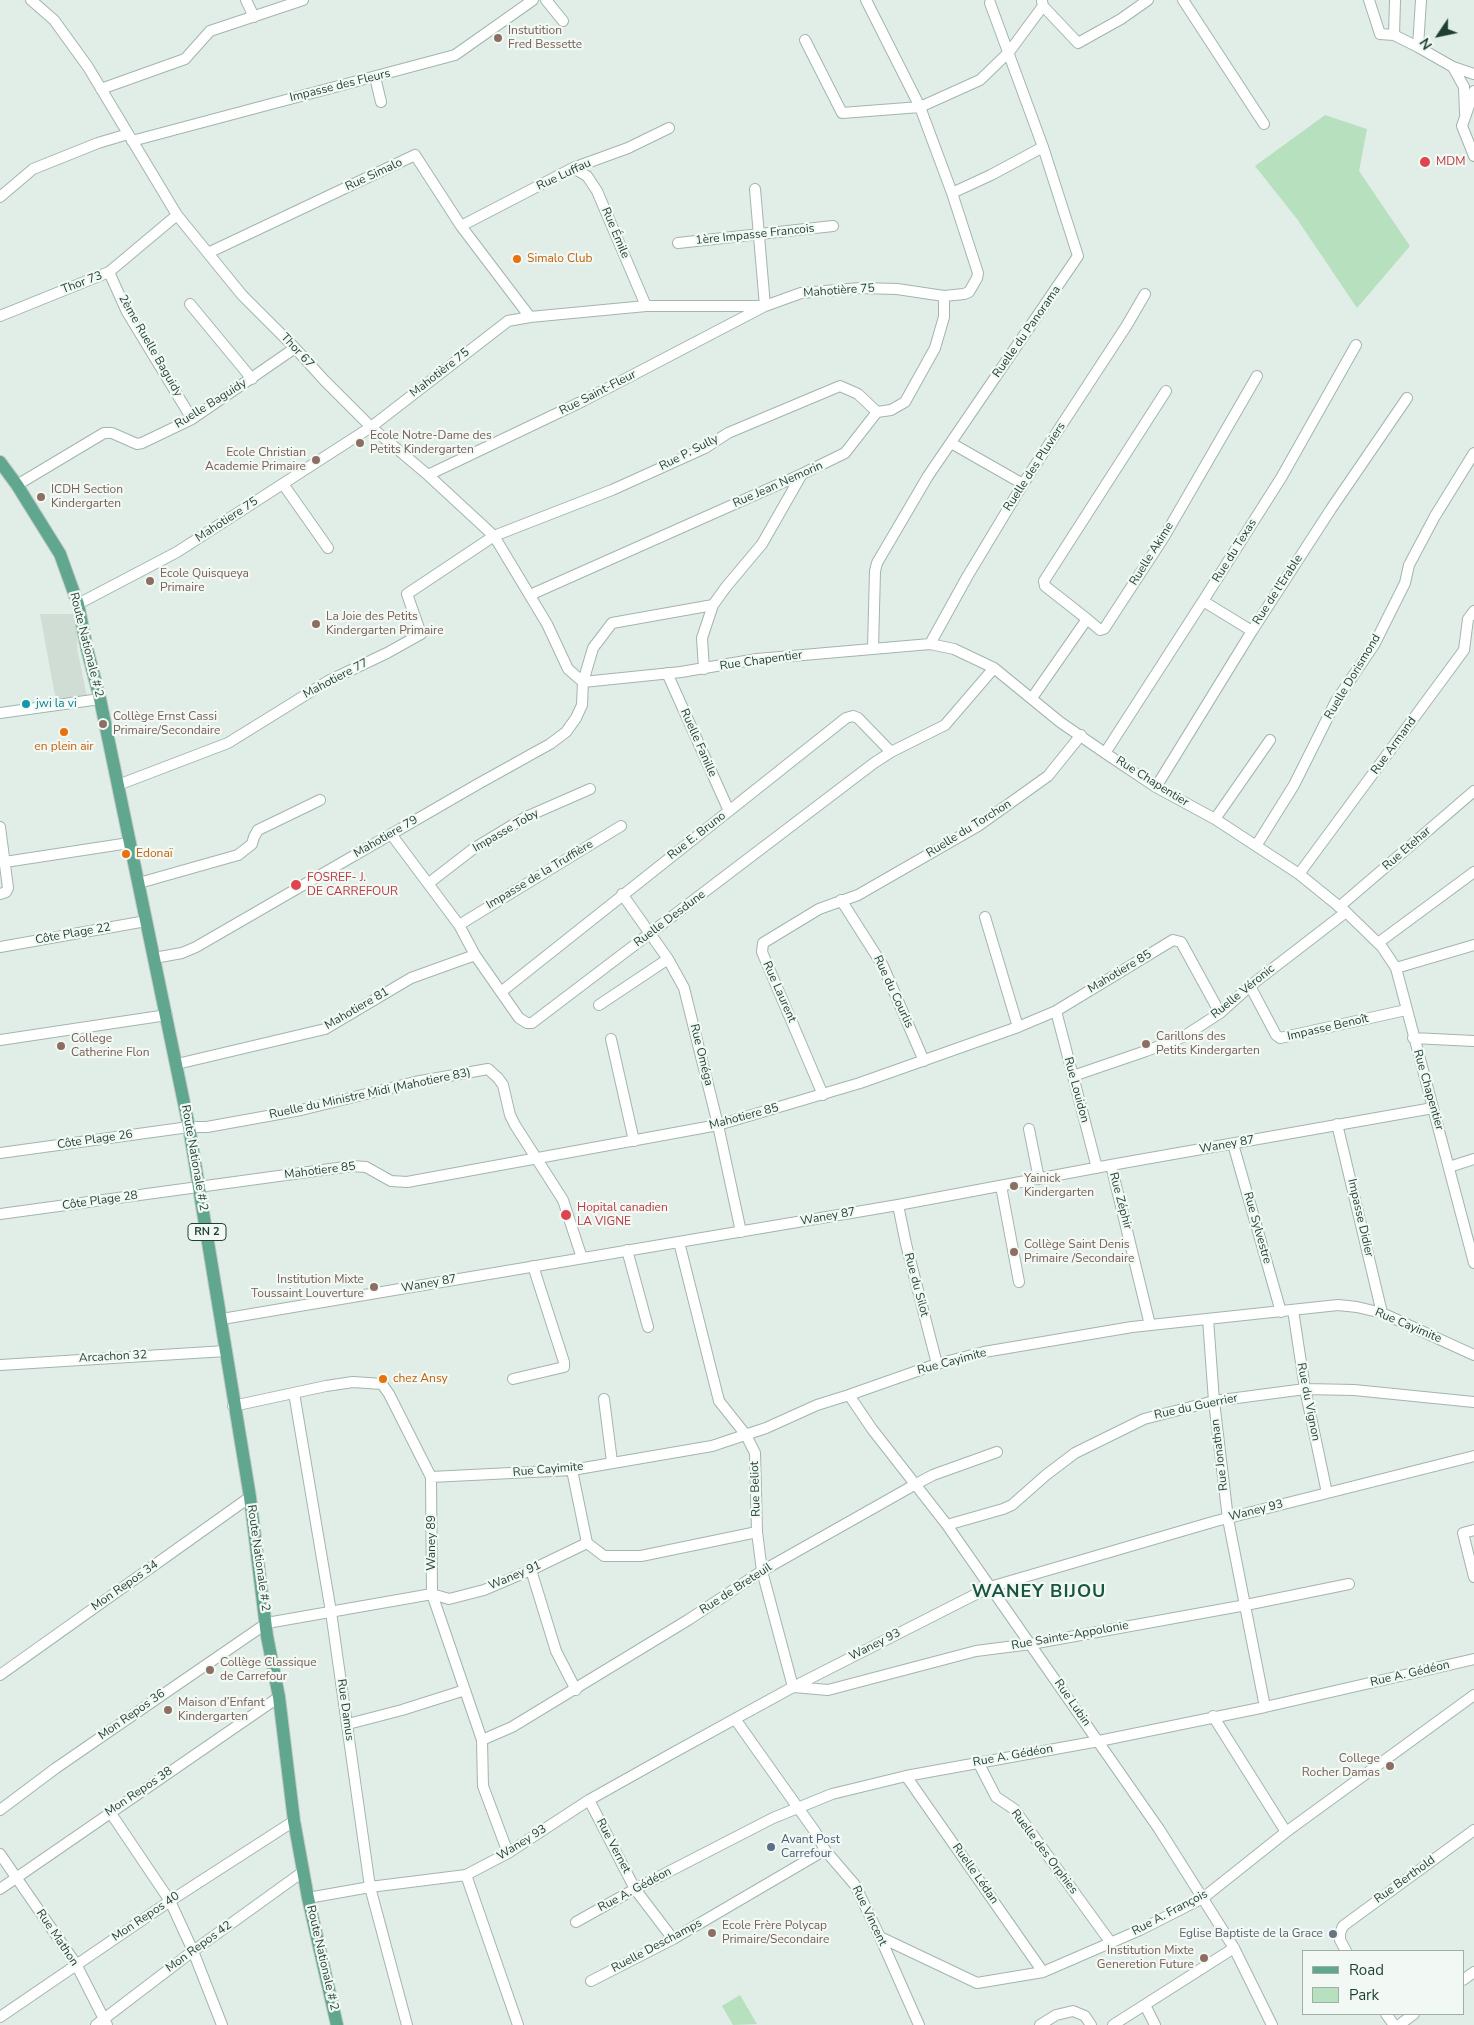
<!DOCTYPE html>
<html>
<head>
<meta charset="utf-8">
<style>
  body { margin:0 }
  #map { position:relative; width:1474px; height:2025px; overflow:hidden; background:#e1ede7; font-family:"Nunito Sans",sans-serif }
  canvas { display:block }
  .legend { position:absolute; left:1302px; top:1950px; width:162px; height:65px; box-sizing:border-box; background:#f2f9f5; border:1px solid #9eafa8; margin:0; padding:6px 9px; list-style:none; font-size:15px; color:#1f3f34 }
  .legend li { display:flex; align-items:center; gap:10px; height:25px }
  .legend b { width:25px; border:1px solid #9eafa8 }
  .north { position:absolute; left:1414px; top:10px; width:50px; height:50px; -webkit-text-stroke:4px #f2f9f5; paint-order:stroke; rotate:236deg; font-size:14px; font-weight:700; line-height:20px; text-align:center; color:#1f3f34 }
  .north::after { content:''; display:block; margin:auto; width:18px; height:22px; background:#1f3f34; clip-path:polygon(50% 0,100% 100%,50% 72%,0 100%) }
</style>
</head>
<body>
<div id="map">
<canvas width="1474" height="2025"></canvas>
<ul class="legend">
<li><b style="height:6px;background:#61a790"></b>Road</li>
<li><b style="height:14px;background:#b7e0bf"></b>Park</li>
</ul>
<div class="north">N</div>
</div>
<script>
const ctx = document.querySelector('canvas').getContext('2d');
ctx.lineJoin = 'round';
function fillPath(path, color) { ctx.fillStyle = color; ctx.fill(path, 'evenodd'); }
const poly = rows => new Path2D(rows.map(r => 'M' + r).join(''));
function strokePath(path, color, width, dash) { ctx.strokeStyle = color; ctx.lineWidth = width; ctx.lineCap = dash ? 'butt' : 'round'; ctx.setLineDash(dash || []); ctx.stroke(path); }
function label(font, color, halo, rows, align = 'center') {
  ctx.font = font + ' "Nunito Sans",sans-serif'; ctx.lineWidth = 4.5; ctx.setLineDash([]); ctx.textBaseline = 'middle'; ctx.strokeStyle = halo; ctx.fillStyle = color; for (const [text, x, y, turn = 0] of rows) {
    ctx.save(); ctx.translate(x, y); ctx.rotate((+turn || 0) * Math.PI / 180); ctx.textAlign = isNaN(turn) ? turn : align; if (halo) ctx.strokeText(text, 0, 0); ctx.fillText(text, 0, 0); ctx.restore();
  }
}
fillPath(poly([
  [40,614,79,614,77,648,87,697,56,701]
]), '#cfddd5');
fillPath(poly([
  [1325,115,1367,129,1359,171,1410,246,1357,308,1297,219,1255,166],
  [740,1995,757,2024,733,2025,722,2006]
]), '#b7e0bf');
const minor = poly([
  [31,0,54,20,88,67,177,215,242,295,295,348,324,380,371,427,428,475,494,536,547,624,568,669,583,682],
  [246,0,254,17],
  [546,0,563,21],
  [1183,0,1264,124],
  [1369,0,1380,34,1394,35,1418,47],
  [1421,0,1418,47,1453,67,1464,87,1465,113],
  [1042,1,1043,6,1078,43,1121,19,1148,0],
  [1394,35,1395,0],
  [805,40,842,113,920,107,980,80,1009,52,1043,6],
  [1453,67,1474,74],
  [375,77,381,102],
  [101,89,185,59,210,31,303,0],
  [1474,91,1462,126,1474,156],
  [132,141,455,55,533,0],
  [573,168,587,176,597,191,646,306],
  [952,193,991,175,1043,147],
  [0,197,33,169,98,143,128,134],
  [461,226,573,168,628,148,669,128],
  [678,243,833,226],
  [208,253,415,155,461,226,530,317],
  [109,272,127,312,192,419],
  [190,304,252,379],
  [0,316,109,272,177,215],
  [951,443,1023,484],
  [428,475,583,401,765,306,755,189],
  [283,484,328,548],
  [17,485,104,433,112,433,137,444,142,443,192,419,295,348],
  [530,595,802,474,845,453,877,412,891,410,905,402,935,348,944,317,944,296],
  [1203,601,1252,631],
  [78,604,177,552,371,427,508,321,530,317,646,306,765,306,801,293,860,288,897,289,944,296,964,294,969,292,977,278,978,273,952,193,920,107,866,0],
  [1087,619,1045,586,1044,581,1166,391],
  [930,644,967,577,1023,484,1127,325,1145,294],
  [873,648,875,571,877,563,928,476,1078,256,1043,147,990,3],
  [704,669,702,638,713,605,726,587,762,544,802,474],
  [667,673,729,811],
  [583,682,681,672,757,659,930,644,954,649,994,668,1060,722,1105,753,1156,787,1215,819,1299,874,1346,912,1382,947,1396,968,1474,1263],
  [1032,698,1087,619,1100,630,1104,629,1164,537,1257,376],
  [0,713,100,699],
  [1105,753,1203,601,1281,478,1356,345],
  [118,785,228,743,328,681,387,653,421,634,407,594,494,536,612,490,705,448,728,433,840,386,858,394,877,412],
  [1156,787,1252,631,1331,509,1407,398],
  [1215,819,1270,740],
  [0,827,8,888,6,892,0,894],
  [391,834,459,925,475,955,519,1018,527,1023,532,1023,874,763,891,752,945,725,994,668],
  [1256,846,1294,785,1336,701,1374,645,1405,583,1409,565,1435,516,1474,453],
  [5,862,129,843],
  [1299,874,1464,650,1468,619,1474,611],
  [139,883,238,855,252,844,254,837,258,830,320,800],
  [429,883,473,849,526,817,590,789],
  [622,894,668,959,684,988,718,1125,741,1232],
  [841,900,883,966,924,1061],
  [1339,907,1474,791],
  [985,917,1018,1027],
  [459,925,621,826],
  [1378,943,1474,872],
  [0,947,146,921],
  [154,958,182,953,196,947,478,784,550,744,566,732,576,718,582,705,583,682,593,648,612,623,713,605],
  [1396,968,1474,945],
  [1250,986,1276,1035,1280,1038,1406,1010],
  [501,992,846,718,853,716,858,718,891,752],
  [599,1005,668,959],
  [1056,1011,1097,1168],
  [1413,1038,1474,1041],
  [611,1039,634,1141],
  [0,1040,167,1015],
  [177,1064,325,1029,411,978,475,955],
  [1073,1076,1146,1051,1183,1037,1220,1013,1250,986,1346,912],
  [823,1095,762,952,763,943,819,909,858,895,978,826,1048,776,1081,735],
  [1337,1124,1382,1313],
  [1029,1129,1039,1179],
  [1233,1144,1281,1312],
  [0,1153,189,1127,207,1127,301,1110,415,1082,488,1069,498,1078,503,1085,510,1115,515,1125,563,1200,582,1258],
  [1111,1165,1150,1325],
  [1449,1167,1474,1159],
  [1001,1186,1019,1282],
  [898,1205,906,1244,937,1364],
  [0,1214,352,1166,366,1167,391,1181,407,1182,718,1125,860,1083,1018,1027,1056,1011,1173,940,1181,942,1220,1013],
  [679,1242,719,1401,746,1435,755,1453,757,1532,762,1571,793,1687],
  [627,1250,648,1327],
  [1293,1310,1305,1389,1327,1493],
  [222,1319,898,1205,1111,1165,1433,1108],
  [1208,1319,1214,1401,1228,1519,1265,1707],
  [0,1365,226,1351],
  [513,1379,564,1367,564,1362,533,1266],
  [294,1393,331,1612,370,1887,407,2025],
  [849,1395,872,1429,947,1525,1159,1829,1234,1948,1272,2025],
  [604,1399,612,1462],
  [233,1406,326,1386,353,1382,382,1384,389,1394,431,1477,432,1594,482,1740,483,1786,508,1853],
  [572,1470,587,1543],
  [431,1477,572,1470,712,1446,766,1428,817,1405,849,1395,937,1364,984,1352,1132,1327,1338,1305,1357,1307,1382,1313,1474,1355],
  [947,1525,1003,1509,1012,1505,1046,1475,1075,1453,1144,1419,1214,1401,1305,1389,1354,1390,1474,1402],
  [1474,1530,1463,1533,1474,1577],
  [531,1570,556,1651,576,1690],
  [0,1675,250,1497],
  [794,1687,828,1690,976,1651,1031,1644,1246,1605,1349,1584],
  [1213,1716,1286,1832],
  [735,1719,816,1833,825,1850,855,1885,880,1937,919,2025],
  [348,1724,402,1710,465,1690],
  [482,1740,512,1727,688,1620,762,1571,916,1484,933,1475,997,1452],
  [978,1762,996,1797,1014,1809,1111,1943],
  [906,1776,1043,1972],
  [589,1800,635,1889,673,1939],
  [0,1810,56,1768,267,1623,432,1594,449,1599,484,1590,531,1570,587,1543,604,1556,641,1556,757,1532],
  [110,1812,170,1901,193,1951,222,2025],
  [0,1854,76,1964,107,2025],
  [466,1875,518,2025],
  [0,1889,279,1697],
  [308,1898,370,1887,466,1875,508,1853,589,1800,671,1754,793,1687,990,1587,1216,1521,1474,1456],
  [576,1922,635,1889,773,1818,832,1794,906,1776,1099,1741,1265,1707,1474,1659],
  [880,1937,977,1983,1043,1972,1140,1930,1203,1898,1286,1832,1474,1695],
  [1346,1951,1340,1940,1340,1933,1343,1926,1474,1830],
  [1463,1980,1474,1972],
  [591,1981,673,1939,825,1850],
  [1145,2005,1155,2025],
  [1386,2014,1394,2025],
  [0,2017,170,1901,294,1821],
  [96,2025,193,1951,304,1871],
  [1040,2025,1056,2015,1073,2011,1085,2016,1091,2025],
  [1113,2025,1234,1948],
  [1399,2025,1414,2014]
]);
const major = poly([
  [0,462,17,485,60,554,78,604,87,649,100,699,189,1127,250,1497,267,1636,279,1697,294,1821,308,1898,337,2025]
]);
strokePath(minor, '#a3b5ae', 12);
strokePath(major, '#c0c9c6', 14);
strokePath(minor, '#fff', 10);
strokePath(major, '#61a790', 12);
for (const [x, y, r, color] of [
  [498,38,5,"#8d6e63"],
  [1425,162,6,"#e0444e"],
  [517,259,5,"#e8710a"],
  [360,443,5,"#8d6e63"],
  [316,460,5,"#8d6e63"],
  [41,497,5,"#8d6e63"],
  [150,581,5,"#8d6e63"],
  [316,624,5,"#8d6e63"],
  [26,704,5,"#0f9aa8"],
  [103,724,5,"#8d6e63"],
  [64,732,5,"#e8710a"],
  [126,854,5,"#e8710a"],
  [296,885,6,"#e0444e"],
  [1146,1044,5,"#8d6e63"],
  [61,1046,5,"#8d6e63"],
  [1014,1186,5,"#8d6e63"],
  [566,1215,6,"#e0444e"],
  [1014,1252,5,"#8d6e63"],
  [374,1287,5,"#8d6e63"],
  [383,1379,5,"#e8710a"],
  [210,1670,5,"#8d6e63"],
  [168,1710,5,"#8d6e63"],
  [1390,1766,5,"#8d6e63"],
  [771,1847,5,"#5c6f8a"],
  [712,1933,5,"#8d6e63"],
  [1333,1934,5,"#6b7280"],
  [1204,1958,5,"#8d6e63"]
]) { const dot = new Path2D(); dot.arc(x, y, r, 0, 2 * Math.PI); ctx.fillStyle = color; ctx.fill(dot); strokePath(dot, '#f2f9f5', 2); }
for (const [x, y, w] of [
  [207,1232,38]
]) { const box = new Path2D(); box.roundRect(x - w / 2, y - 8.5, w, 17, 4); ctx.fillStyle = '#f2f9f5'; ctx.fill(box); strokePath(box, '#1f3f34', 1); }
label('bold 11px', '#1f3f34', null, [
  ["RN 2",207,1232]
]);
label('12px', '#785e54', '#f2f9f5', [
  ["Instutition",508,31],
  ["Fred Bessette",508,45],
  ["Ecole Notre-Dame des",370,436],
  ["Petits Kindergarten",370,450],
  ["Ecole Christian",306,453,"right"],
  ["Academie Primaire",306,467,"right"],
  ["ICDH Section",51,490],
  ["Kindergarten",51,504],
  ["Ecole Quisqueya",160,574],
  ["Primaire",160,588],
  ["La Joie des Petits",326,617],
  ["Kindergarten Primaire",326,631],
  ["Collège Ernst Cassi",113,717],
  ["Primaire/Secondaire",113,731],
  ["Carillons des",1156,1037],
  ["Petits Kindergarten",1156,1051],
  ["College",71,1039],
  ["Catherine Flon",71,1053],
  ["Yainick",1024,1179],
  ["Kindergarten",1024,1193],
  ["Collège Saint Denis",1024,1245],
  ["Primaire /Secondaire",1024,1259],
  ["Institution Mixte",364,1280,"right"],
  ["Toussaint Louverture",364,1294,"right"],
  ["Collège Classique",220,1663],
  ["de Carrefour",220,1677],
  ["Maison d’Enfant",178,1703],
  ["Kindergarten",178,1717],
  ["College",1380,1759,"right"],
  ["Rocher Damas",1380,1773,"right"],
  ["Ecole Frère Polycap",722,1926],
  ["Primaire/Secondaire",722,1940],
  ["Institution Mixte",1194,1951,"right"],
  ["Generetion Future",1194,1965,"right"]
], 'left');
label('12px', '#1f3f34', '#f2f9f5', [
  ["Impasse des Fleurs",340,86,-14],
  ["Rue Simalo",374,175,-25],
  ["Rue Luffau",564,175,-25],
  ["Rue Émile",615,233,67],
  ["1ère Impasse Francois",755,235,-6],
  ["Thor 73",82,283,-21],
  ["Mahotière 75",839,291,-4],
  ["Ruelle du Panorama",1027,332,-55],
  ["2ème Ruelle Baguidy",150,346,60],
  ["Thor 67",297,351,47],
  ["Mahotière 75",440,373,-38],
  ["Rue Saint-Fleur",598,393,-27],
  ["Ruelle Baguidy",211,404,-32],
  ["Rue P. Sully",689,453,-27],
  ["Ruelle des Pluviers",1035,467,-57],
  ["Rue Jean Nemorin",778,485,-24],
  ["Mahotiere 75",227,520,-33],
  ["Rue du Texas",1235,551,-58],
  ["Ruelle Akime",1152,554,-58],
  ["Rue de l'Erable",1278,590,-57],
  ["Route Nationale # 2",86,645,76],
  ["Rue Chapentier",761,661,-8],
  ["Ruelle Dorismond",1353,677,-59],
  ["Mahotiere 77",336,679,-28],
  ["Ruelle Fanille",698,743,66],
  ["Rue Armand",1394,746,-54],
  ["Rue Chapentier",1152,782,32],
  ["Ruelle du Torchon",969,829,-32],
  ["Impasse Toby",506,831,-30],
  ["Rue E. Bruno",697,836,-38],
  ["Mahotiere 79",386,837,-30],
  ["Rue Etehar",1407,849,-41],
  ["Impasse de la Truffière",540,875,-31],
  ["Ruelle Desdune",670,919,-37],
  ["Côte Plage 22",73,934,-10],
  ["Mahotiere 85",1120,972,-31],
  ["Rue Laurent",779,992,66],
  ["Rue du Courlis",893,992,65],
  ["Ruelle Véronic",1243,992,-39],
  ["Mahotiere 81",357,1009,-30],
  ["Impasse Benoît",1328,1028,-13],
  ["Rue Oméga",701,1055,76],
  ["Rue Louidon",1076,1090,75],
  ["Rue Chapentier",1428,1090,74],
  ["Ruelle du Ministre Midi (Mahotiere 83)",370,1094,-12],
  ["Mahotiere 85",744,1117,-15],
  ["Côte Plage 26",95,1140,-8],
  ["Waney 87",1227,1145,-10],
  ["Route Nationale # 2",194,1158,80],
  ["Mahotiere 85",320,1171,-7],
  ["Côte Plage 28",100,1201,-8],
  ["Rue Zéphir",1120,1201,75],
  ["Waney 87",828,1217,-10],
  ["Impasse Didier",1360,1218,77],
  ["Rue Sylvestre",1257,1228,74],
  ["Waney 87",429,1284,-10],
  ["Rue du Silot",916,1285,75],
  ["Rue Cayimite",1408,1326,23],
  ["Arcachon 32",113,1357,-3],
  ["Rue Cayimite",952,1362,-15],
  ["Rue du Vignon",1308,1402,79],
  ["Rue du Guerrier",1196,1407,-12],
  ["Rue Jonathan",1220,1455,-97],
  ["Rue Cayimite",548,1470,-5],
  ["Rue Beliot",756,1489,-92],
  ["Waney 93",1256,1511,-14],
  ["Waney 89",432,1543,-90],
  ["Route Nationale # 2",258,1558,82],
  ["Waney 91",515,1576,-23],
  ["Mon Repos 34",125,1586,-35],
  ["Rue de Breteuil",736,1589,-33],
  ["Rue Sainte-Appolonie",1070,1636,-10],
  ["Waney 93",875,1645,-27],
  ["Rue A. Gédéon",1410,1674,-13],
  ["Rue Lubin",1072,1703,55],
  ["Rue Damus",345,1710,82],
  ["Mon Repos 36",132,1715,-35],
  ["Rue A. Gédéon",1013,1756,-10],
  ["Mon Repos 38",139,1792,-34],
  ["Waney 93",522,1843,-32],
  ["Rue Vernet",613,1846,62],
  ["Ruelle des Orphies",1044,1852,53],
  ["Ruelle Lédan",975,1874,55],
  ["Rue Berthold",1405,1880,-36],
  ["Rue A. Gédéon",635,1890,-28],
  ["Rue A. François",1170,1913,-28],
  ["Rue Vincent",869,1916,64],
  ["Mon Repos 40",146,1917,-34],
  ["Rue Mathon",57,1938,56],
  ["Ruelle Deschamps",657,1946,-28],
  ["Mon Repos 42",199,1947,-36],
  ["Route Nationale # 2",322,1958,77]
]);
label('12px', '#be3a42', '#f2f9f5', [
  ["MDM",1436,162],
  ["FOSREF- J.",307,878],
  ["DE CARREFOUR",307,892],
  ["Hopital canadien",577,1208],
  ["LA VIGNE",577,1222]
], 'left');
label('12px', '#c56008', '#f2f9f5', [
  ["Simalo Club",527,259],
  ["en plein air",64,747,"center"],
  ["Edonaï",136,854],
  ["chez Ansy",393,1379]
], 'left');
label('12px', '#0d838f', '#f2f9f5', [
  ["jwi la vi",36,704]
], 'left');
label('12px', '#4e5e75', '#f2f9f5', [
  ["Avant Post",781,1840],
  ["Carrefour",781,1854]
], 'left');
label('12px', '#5b616d', '#f2f9f5', [
  ["Eglise Baptiste de la Grace",1323,1934]
], 'right');
ctx.letterSpacing = '1px';
label('bold 18px', '#195441', '#f2f9f5', [
  ["WANEY BIJOU",1039,1593]
]);
ctx.letterSpacing = '0px';
</script>
</body>
</html>
